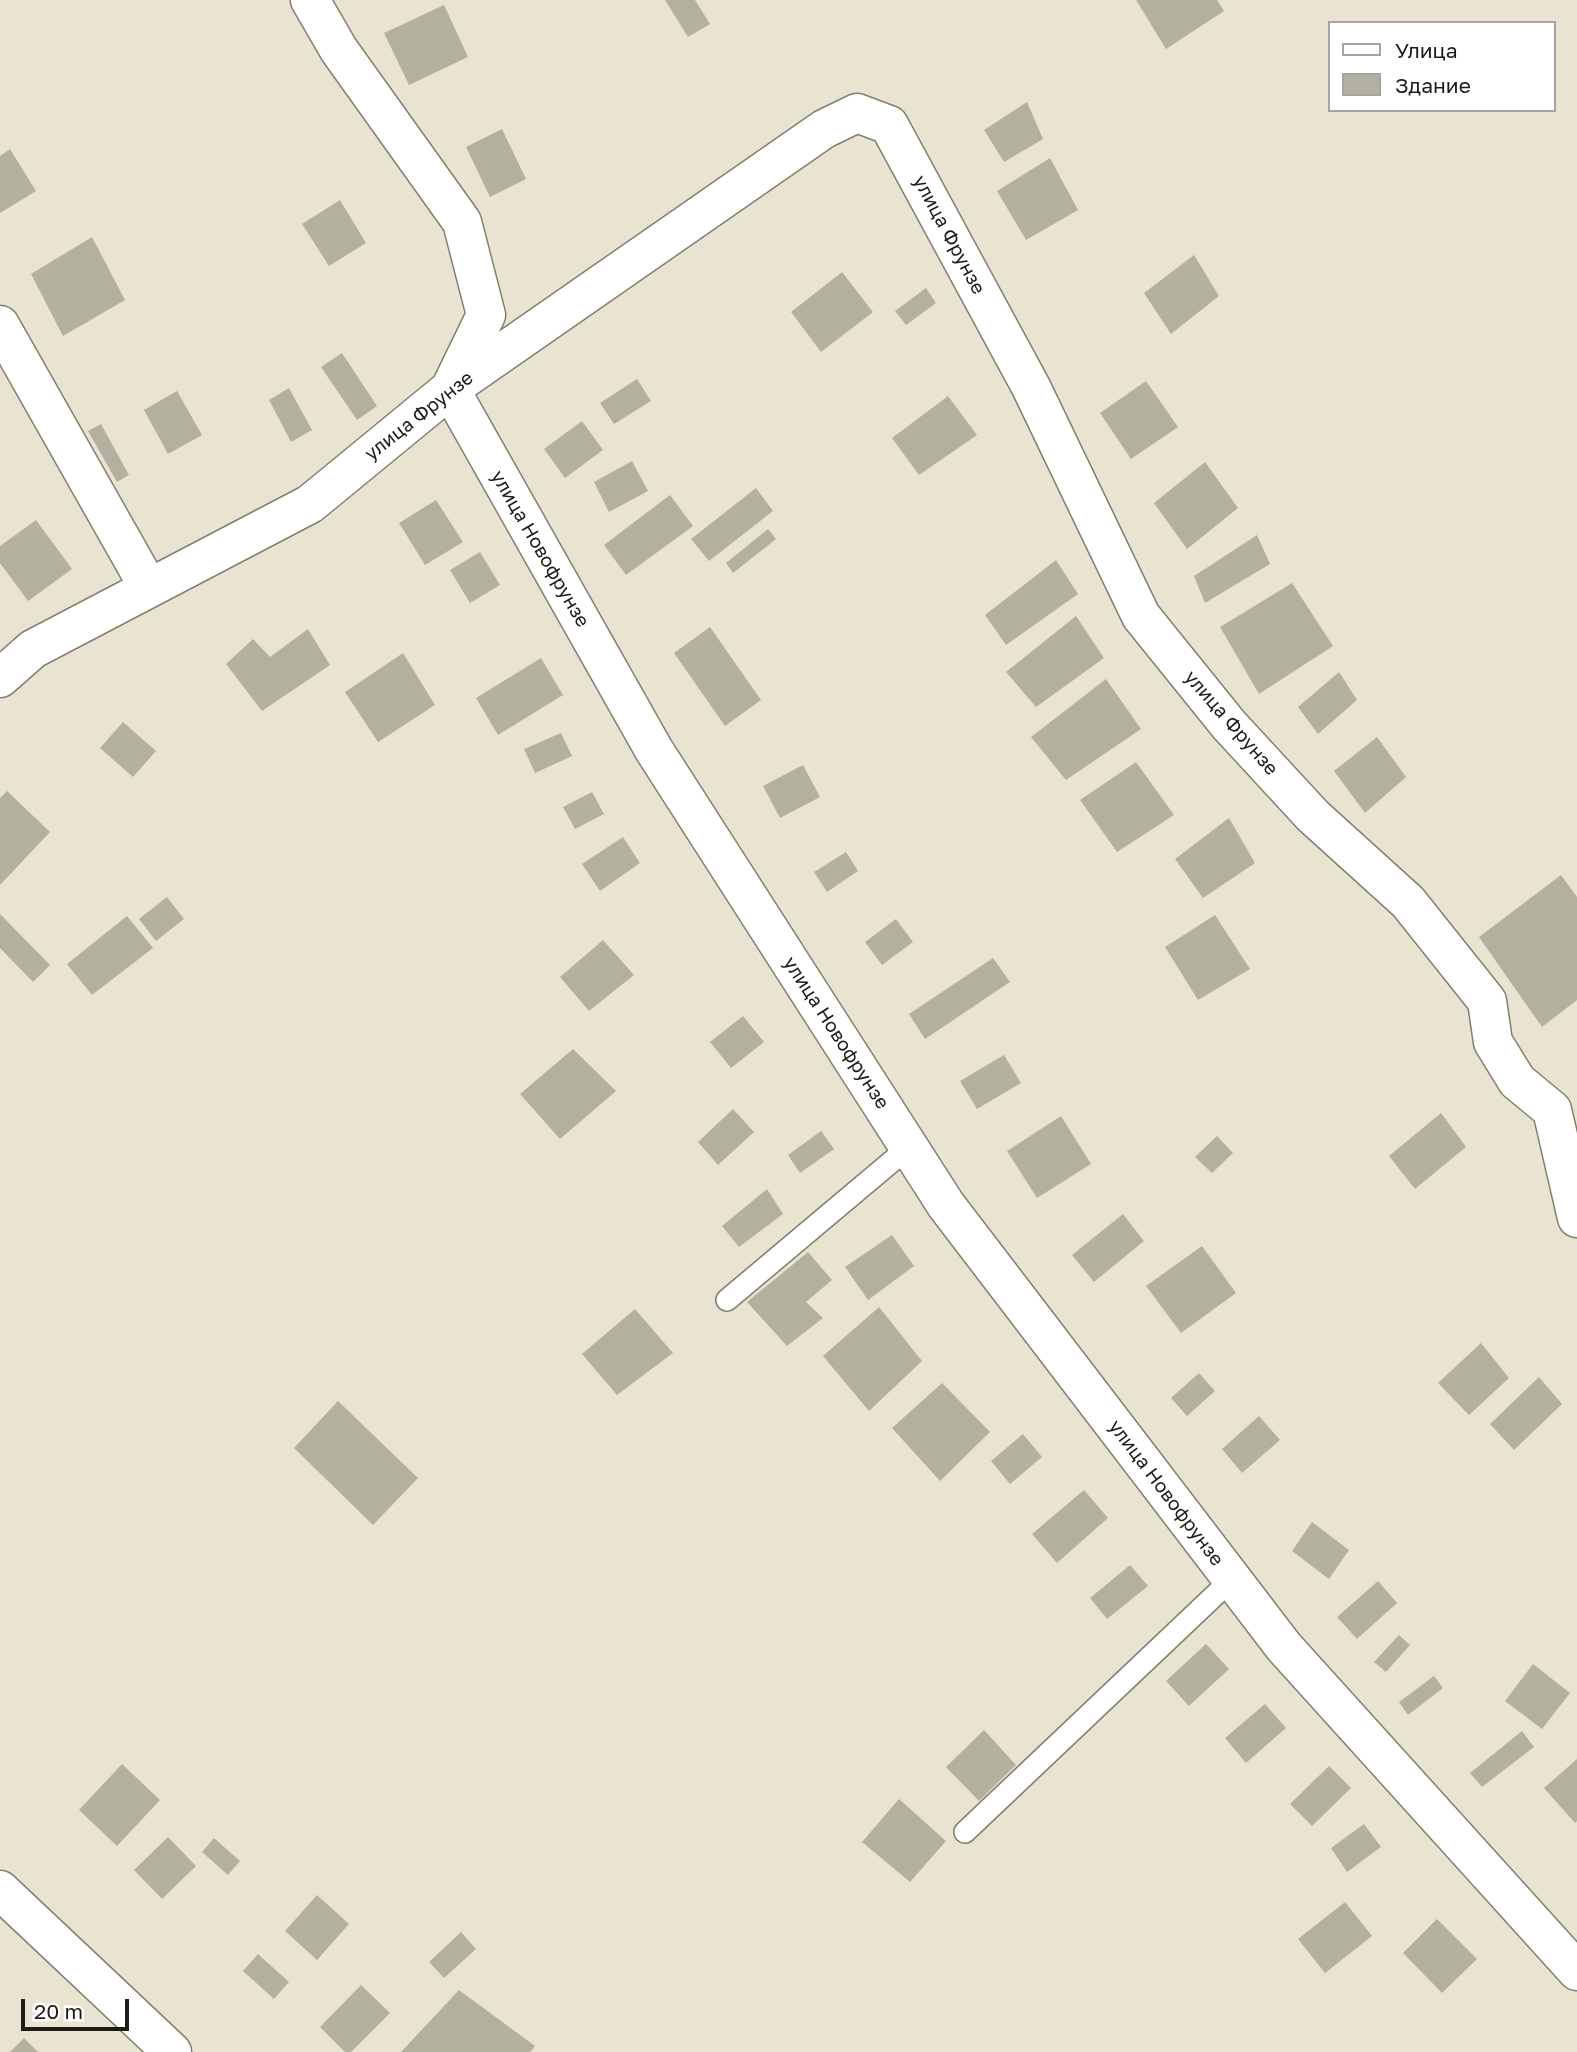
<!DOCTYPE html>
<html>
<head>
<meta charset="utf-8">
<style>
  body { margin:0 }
  #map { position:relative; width:1577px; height:2052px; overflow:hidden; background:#e9e4d2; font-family:"Golos Text",sans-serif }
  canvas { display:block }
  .legend { position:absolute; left:1328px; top:21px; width:228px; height:91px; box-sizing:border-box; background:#fff; border:2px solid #a5a4a1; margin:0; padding:9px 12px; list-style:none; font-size:21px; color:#1d1c15 }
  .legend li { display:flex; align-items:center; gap:14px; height:35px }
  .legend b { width:35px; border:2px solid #a5a4a1 }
  .scale { position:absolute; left:21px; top:1999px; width:108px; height:32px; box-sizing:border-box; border:4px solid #1d1c15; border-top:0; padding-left:9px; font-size:21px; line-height:24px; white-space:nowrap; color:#1d1c15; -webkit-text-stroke:5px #fff; paint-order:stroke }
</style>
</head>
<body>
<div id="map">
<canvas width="1577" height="2052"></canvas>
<ul class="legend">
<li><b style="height:9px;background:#fff"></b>Улица</li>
<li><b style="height:19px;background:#b4b09f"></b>Здание</li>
</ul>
<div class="scale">20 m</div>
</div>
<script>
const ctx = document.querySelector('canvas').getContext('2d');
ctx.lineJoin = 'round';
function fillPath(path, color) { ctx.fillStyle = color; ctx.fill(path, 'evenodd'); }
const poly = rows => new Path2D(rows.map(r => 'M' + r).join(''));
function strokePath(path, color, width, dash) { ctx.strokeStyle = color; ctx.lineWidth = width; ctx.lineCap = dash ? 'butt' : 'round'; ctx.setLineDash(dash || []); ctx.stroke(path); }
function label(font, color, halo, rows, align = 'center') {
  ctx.font = font + ' "Golos Text",sans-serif'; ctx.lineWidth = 5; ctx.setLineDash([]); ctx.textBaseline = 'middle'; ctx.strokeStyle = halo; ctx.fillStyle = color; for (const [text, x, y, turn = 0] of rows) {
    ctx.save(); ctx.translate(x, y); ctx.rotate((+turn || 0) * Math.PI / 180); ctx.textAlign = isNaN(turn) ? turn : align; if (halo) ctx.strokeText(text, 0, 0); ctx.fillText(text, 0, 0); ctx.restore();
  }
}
fillPath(poly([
  [665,0,695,0,710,24,688,37],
  [1136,0,1217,0,1224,11,1166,49],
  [444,5,468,57,409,85,384,33],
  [1027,102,1043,139,1004,162,984,130],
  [502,129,526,179,490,197,466,147],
  [10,149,36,191,0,213,0,156],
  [1050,158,1078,210,1026,240,997,191],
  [340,200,366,243,329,266,302,224],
  [92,237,125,300,63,336,31,274],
  [1194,255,1219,296,1171,334,1144,293],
  [842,272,873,312,821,352,791,312],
  [926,288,936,303,906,325,895,311],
  [342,353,377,406,357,420,321,367],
  [637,379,651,401,614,424,600,403],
  [1146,381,1178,427,1131,459,1100,413],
  [289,388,312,430,291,442,269,400],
  [177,391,202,435,168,454,144,410],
  [948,396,977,435,919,475,892,438],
  [582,421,603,450,565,478,544,449],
  [101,424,129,475,117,482,88,431],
  [632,461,648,491,609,512,594,482],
  [1205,462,1238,508,1187,549,1154,503],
  [756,488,773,511,709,561,691,539],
  [670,495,693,526,626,575,604,545],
  [436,500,463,542,425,565,399,523],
  [36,520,72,569,28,601,0,563,0,546],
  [768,529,776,539,733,573,726,563],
  [1257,535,1270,564,1205,603,1194,576],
  [480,552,500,585,470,603,450,570],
  [1056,560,1078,594,1006,645,985,615],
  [1292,583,1333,646,1259,694,1220,627],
  [1076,616,1104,658,1036,707,1006,672],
  [710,627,761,700,725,726,674,653],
  [308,629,330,665,262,711,226,664,253,639,270,657],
  [403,653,435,705,378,742,345,692],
  [541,658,563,695,498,735,476,698],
  [1339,672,1357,700,1318,734,1298,707],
  [1106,679,1141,729,1066,780,1031,737],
  [123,722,156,751,133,777,100,748],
  [561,733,572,756,535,773,524,749],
  [1377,737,1406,777,1365,813,1334,771],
  [1136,762,1174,815,1117,852,1080,800],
  [803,765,820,797,780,818,763,786],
  [7,791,50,832,0,885,0,798],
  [592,792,604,814,575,829,563,807],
  [1229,818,1255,863,1203,898,1175,859],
  [623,837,640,863,600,891,582,864],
  [846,852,858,871,827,892,814,872],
  [1561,875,1577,897,1577,1000,1542,1027,1479,937],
  [167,897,184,919,156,941,139,919],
  [0,914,50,965,33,982,0,948],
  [1215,915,1250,969,1198,1000,1165,947],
  [127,916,153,948,92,995,67,964],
  [896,919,913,942,882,965,865,942],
  [603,940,634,975,589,1011,560,977],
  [993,958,1010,982,925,1039,909,1014],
  [743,1016,764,1042,731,1068,710,1042],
  [573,1049,616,1091,560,1139,520,1094],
  [1004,1055,1021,1083,977,1109,960,1081],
  [733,1109,754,1132,718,1165,698,1142],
  [1441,1113,1466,1147,1415,1189,1389,1156],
  [1061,1116,1091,1164,1037,1198,1007,1151],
  [821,1131,834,1149,800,1173,788,1155],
  [1217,1136,1233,1153,1212,1173,1195,1157],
  [767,1189,783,1214,739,1247,722,1226],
  [1123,1214,1144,1241,1094,1282,1072,1255],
  [892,1235,914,1266,868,1300,845,1267],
  [1202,1246,1236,1293,1181,1333,1146,1286],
  [808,1252,832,1280,806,1302,823,1318,787,1346,747,1302],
  [879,1307,922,1361,869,1411,823,1356],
  [635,1309,673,1353,617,1395,582,1354],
  [1481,1343,1509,1378,1469,1415,1438,1383],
  [1199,1373,1215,1391,1187,1416,1171,1398],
  [1539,1377,1562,1404,1514,1450,1490,1424],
  [942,1383,990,1432,940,1481,892,1428],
  [338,1401,418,1478,373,1525,294,1448],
  [1259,1416,1280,1440,1242,1473,1222,1449],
  [1023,1434,1042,1457,1010,1484,991,1461],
  [1084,1490,1108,1518,1057,1563,1032,1534],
  [1312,1522,1349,1550,1329,1579,1292,1551],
  [1130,1565,1148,1586,1107,1619,1090,1598],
  [1378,1581,1397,1603,1357,1639,1337,1617],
  [1399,1635,1410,1645,1386,1672,1374,1662],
  [1206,1644,1229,1669,1189,1706,1166,1681],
  [1533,1664,1570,1693,1542,1729,1505,1701],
  [1434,1676,1443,1688,1408,1715,1399,1702],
  [1265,1704,1286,1728,1246,1763,1225,1738],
  [984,1730,1016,1765,979,1801,946,1767],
  [1522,1731,1534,1747,1482,1787,1470,1773],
  [1577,1759,1577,1821,1575,1823,1544,1788],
  [122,1764,160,1800,117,1846,79,1810],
  [1329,1766,1351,1788,1312,1826,1290,1804],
  [899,1799,946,1841,910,1882,862,1842],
  [1364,1824,1381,1847,1347,1872,1331,1848],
  [168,1837,196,1866,162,1899,134,1870],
  [214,1838,240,1861,228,1875,202,1852],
  [317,1895,349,1924,317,1960,285,1931],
  [1345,1902,1372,1936,1325,1973,1298,1939],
  [1437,1919,1477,1959,1442,1993,1403,1953],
  [461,1932,476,1949,444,1978,429,1962],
  [258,1954,289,1982,274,1999,243,1971],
  [361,1985,390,2013,351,2052,345,2052,320,2027],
  [459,1990,535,2046,530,2052,401,2052],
  [24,2038,38,2052,10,2052]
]), '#b4b09f');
const lane = poly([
  [727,1300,909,1147],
  [965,1832,1232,1579]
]);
const street = poly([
  [310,0,339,50,462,222,486,315,450,389,654,750,946,1205,1284,1647,1577,1971],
  [0,325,149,588],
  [0,678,33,649,310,504,450,389,824,129,857,113,889,125,1031,387,1141,616,1229,725,1313,816,1408,902,1487,1001,1493,1042,1517,1081,1552,1110,1577,1218],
  [0,1890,172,2052]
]);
strokePath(lane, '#837f6f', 24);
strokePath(street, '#837f6f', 41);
strokePath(lane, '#fff', 21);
strokePath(street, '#fff', 38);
label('19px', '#1d1c15', '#fff', [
  ["улица Фрунзе",949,235,62],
  ["улица Фрунзе",419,416,-38],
  ["улица Новофрунзе",540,549,60],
  ["улица Фрунзе",1231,723,49],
  ["улица Новофрунзе",836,1033,57],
  ["улица Новофрунзе",1166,1493,53]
]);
</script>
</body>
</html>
